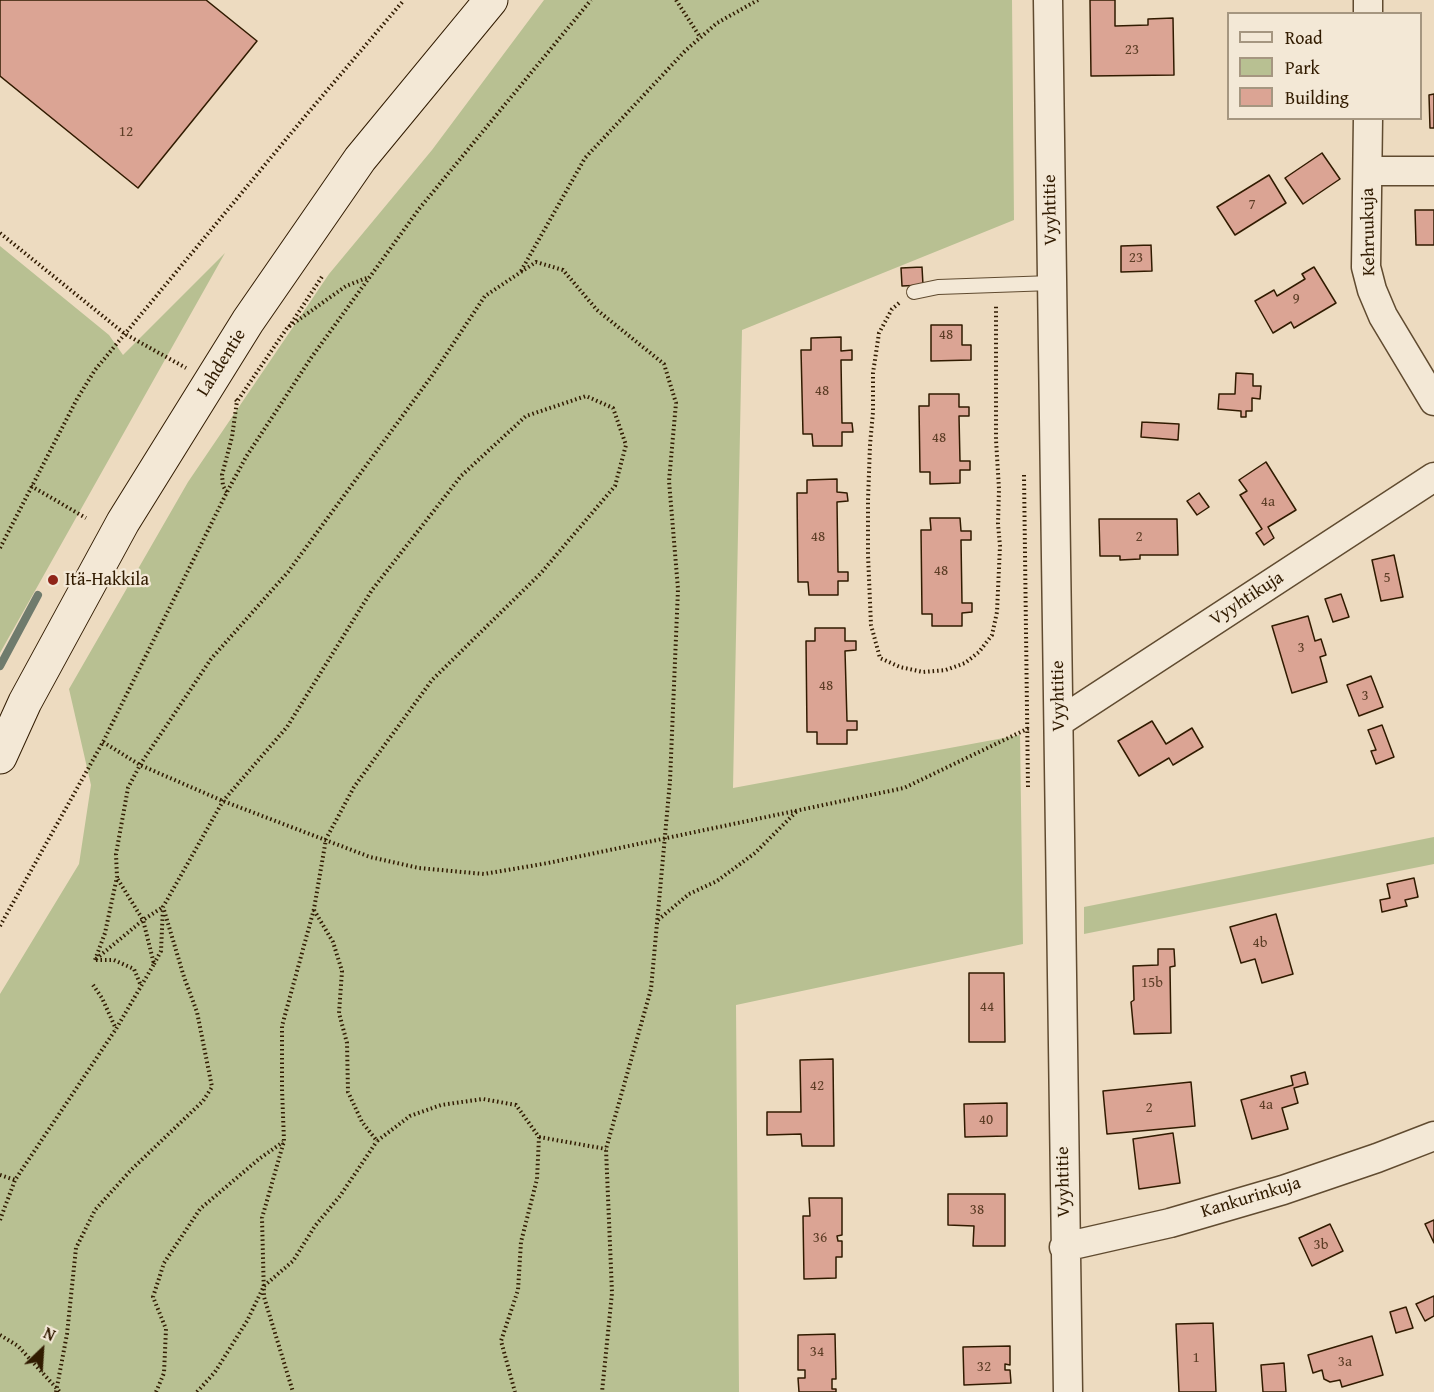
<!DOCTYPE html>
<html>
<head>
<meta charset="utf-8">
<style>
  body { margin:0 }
  #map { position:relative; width:1434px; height:1392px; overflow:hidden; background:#eddbc0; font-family:"Gentium Book Plus",serif }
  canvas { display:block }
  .legend { position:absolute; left:1227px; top:12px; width:195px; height:108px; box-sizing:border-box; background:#f3e8d6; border:2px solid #a59680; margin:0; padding:8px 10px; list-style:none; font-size:18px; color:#311b00 }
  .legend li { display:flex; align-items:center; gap:12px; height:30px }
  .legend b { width:30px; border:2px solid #a59680 }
  .north { position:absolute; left:12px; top:1320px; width:60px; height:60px; -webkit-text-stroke:4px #f3e8d6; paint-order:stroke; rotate:25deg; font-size:16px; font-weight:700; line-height:24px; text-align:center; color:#311b00 }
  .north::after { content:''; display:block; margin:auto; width:21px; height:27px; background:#311b00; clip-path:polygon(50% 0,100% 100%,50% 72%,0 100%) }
</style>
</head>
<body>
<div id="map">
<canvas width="1434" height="1392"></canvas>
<ul class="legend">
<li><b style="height:8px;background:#f3e8d6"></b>Road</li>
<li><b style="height:16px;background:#b8c092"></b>Park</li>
<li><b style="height:16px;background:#dba494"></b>Building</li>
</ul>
<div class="north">N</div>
</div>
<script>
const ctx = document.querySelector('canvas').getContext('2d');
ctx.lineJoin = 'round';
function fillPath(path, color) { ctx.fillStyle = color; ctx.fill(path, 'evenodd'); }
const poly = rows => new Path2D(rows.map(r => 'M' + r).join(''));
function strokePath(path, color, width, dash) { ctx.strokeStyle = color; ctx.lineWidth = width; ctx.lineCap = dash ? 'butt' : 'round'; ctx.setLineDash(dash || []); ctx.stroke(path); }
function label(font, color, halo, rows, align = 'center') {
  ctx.font = font + ' "Gentium Book Plus",serif'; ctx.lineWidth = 4.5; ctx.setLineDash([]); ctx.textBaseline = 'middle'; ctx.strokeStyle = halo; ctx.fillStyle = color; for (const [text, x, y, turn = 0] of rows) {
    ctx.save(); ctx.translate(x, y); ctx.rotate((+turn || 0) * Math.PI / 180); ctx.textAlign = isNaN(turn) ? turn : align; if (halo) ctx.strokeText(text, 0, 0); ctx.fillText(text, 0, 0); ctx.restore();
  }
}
fillPath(poly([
  [544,0,1012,0,1014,220,742,330,733,788,1020,735,1023,944,736,1005,739,1392,0,1392,0,994,79,864,91,785,69,689,188,482,329,274,432,150],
  [0,246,109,335,123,355,225,253,0,653],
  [1434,837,1434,864,1084,934,1084,907]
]), '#b8c092');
strokePath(poly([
  [0,666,38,595]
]), '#6f7b6d', 8);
const building = poly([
  [0,0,206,0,257,41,138,188,0,76,0,0],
  [1090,0,1115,0,1115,26,1148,25,1148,19,1173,18,1174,75,1091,76,1090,0],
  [1434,94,1434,128,1430,128,1429,95,1434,94],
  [1322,153,1340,179,1303,204,1285,178,1322,153],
  [1269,175,1286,203,1235,235,1217,207,1269,175],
  [1415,210,1434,210,1434,245,1416,245,1415,210],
  [1151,245,1152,271,1121,272,1121,246,1151,245],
  [922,267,923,285,902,286,901,268,922,267],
  [1314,267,1336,303,1294,328,1291,322,1273,333,1255,301,1274,290,1277,296,1305,279,1302,274,1314,267],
  [931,325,962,325,962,345,971,345,971,360,931,361,931,325],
  [841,337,841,351,852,350,852,360,841,360,842,423,852,423,853,432,842,432,842,446,813,446,812,434,803,434,801,350,811,350,811,338,841,337],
  [1236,373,1253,374,1253,386,1261,386,1260,399,1252,398,1252,411,1246,411,1246,417,1241,417,1241,411,1218,409,1219,394,1235,394,1236,373],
  [929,394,959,394,959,407,969,407,969,416,959,416,960,461,970,461,970,470,960,470,960,483,930,484,930,472,920,472,919,406,929,406,929,394],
  [1142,422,1179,424,1178,440,1141,437,1142,422],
  [1266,462,1296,510,1268,527,1274,538,1264,545,1256,533,1262,529,1240,495,1247,491,1239,480,1266,462],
  [837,479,837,492,847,493,848,501,837,502,838,572,848,572,848,581,838,581,838,595,809,595,808,582,798,582,797,493,807,493,807,480,837,479],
  [1199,493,1209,507,1197,515,1187,501,1199,493],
  [930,518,960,518,961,531,971,531,971,540,961,540,962,603,972,603,972,612,962,613,962,626,932,626,932,614,922,614,921,530,931,530,930,518],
  [1099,519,1177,519,1178,555,1140,555,1140,559,1120,560,1120,556,1100,556,1099,519],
  [1394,555,1403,597,1381,601,1372,560,1394,555],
  [1341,594,1349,617,1333,622,1325,599,1341,594],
  [1308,616,1315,641,1321,639,1326,655,1320,657,1327,682,1292,693,1272,626,1308,616],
  [815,628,845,628,845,641,856,641,856,650,845,651,847,721,857,721,857,730,847,730,847,744,817,744,817,732,807,732,806,641,815,641,815,628],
  [1371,676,1383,707,1359,716,1347,685,1371,676],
  [1152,721,1166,744,1192,728,1203,747,1173,765,1169,758,1139,776,1118,741,1152,721],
  [1382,725,1394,757,1376,764,1371,751,1376,750,1368,730,1382,725],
  [1414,878,1418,897,1405,900,1407,906,1382,912,1380,900,1390,898,1387,884,1414,878],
  [1276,914,1293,974,1262,983,1255,959,1241,963,1230,927,1276,914],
  [1158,949,1174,949,1175,966,1170,967,1171,1033,1134,1034,1131,1002,1134,1000,1133,966,1158,965,1158,949],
  [969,973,1004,973,1005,1042,969,1042,969,973],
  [833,1059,834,1146,802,1146,801,1134,767,1135,767,1112,801,1112,800,1060,833,1059],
  [1305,1072,1308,1084,1294,1088,1298,1103,1282,1108,1288,1129,1252,1139,1241,1100,1293,1085,1291,1076,1305,1072],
  [1191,1082,1195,1126,1107,1134,1103,1091,1191,1082],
  [1007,1103,1007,1136,965,1137,964,1104,1007,1103],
  [1173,1133,1180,1183,1139,1189,1133,1139,1173,1133],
  [948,1194,1005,1194,1005,1246,973,1246,974,1226,948,1225,948,1194],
  [809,1198,842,1198,842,1235,837,1236,838,1241,842,1241,842,1257,836,1257,836,1278,804,1279,803,1216,810,1216,809,1198],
  [1434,1220,1434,1243,1425,1224,1434,1220],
  [1330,1224,1343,1251,1312,1266,1299,1238,1330,1224],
  [1434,1296,1434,1316,1425,1321,1416,1304,1434,1296],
  [1406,1307,1413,1328,1396,1333,1390,1312,1406,1307],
  [1213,1323,1216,1392,1179,1392,1176,1324,1213,1323],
  [835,1334,836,1379,832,1379,832,1389,836,1389,836,1392,799,1392,798,1378,805,1378,805,1370,798,1370,798,1335,835,1334],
  [1372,1336,1383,1375,1342,1387,1340,1380,1330,1382,1324,1379,1322,1370,1313,1373,1308,1355,1372,1336],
  [1010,1346,1010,1365,1005,1364,1005,1370,1010,1370,1011,1383,964,1385,963,1347,1010,1346],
  [1284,1363,1286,1392,1263,1392,1261,1365,1284,1363]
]);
fillPath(building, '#dba494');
strokePath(building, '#311b00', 1.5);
const service = poly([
  [914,292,938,287,1052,283]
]);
const minor = poly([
  [1048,0,1068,1392],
  [1368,14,1368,0],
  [1368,118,1366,267,1372,290,1383,316,1434,401],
  [1368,171,1434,171],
  [1059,722,1434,477],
  [1064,1247,1170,1223,1283,1190,1377,1158,1434,1136]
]);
const secondary = poly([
  [0,757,25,702,123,522,248,321,360,159,491,0]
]);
strokePath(service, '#604b30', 16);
strokePath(minor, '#604b30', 31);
strokePath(secondary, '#311b00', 35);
strokePath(poly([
  [676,0,700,37],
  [0,233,125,334,186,368],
  [521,271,585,158,685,51,717,23,758,0],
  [899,303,892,309,879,333,873,373,873,412,870,445,868,500,868,555,871,625,880,658,900,667,923,672,946,670,965,663,979,652,992,635,997,612,1000,546,998,524,999,489,996,440,996,304],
  [289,327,323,275],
  [238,400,287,328,346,286,369,277],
  [1024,475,1028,788],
  [31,486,86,518],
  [227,492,223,486,222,475,232,437,237,401,235,399],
  [0,548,77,399,95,370,307,114,404,0],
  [103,742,140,765,223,801,370,857,419,868,484,874,548,863,904,788,1029,728],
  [314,910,333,942,342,971,339,1013,347,1043,348,1092,362,1122,377,1141,410,1116,441,1105,483,1099,516,1105,539,1137,537,1179,521,1242,518,1290,501,1341,515,1392],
  [658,920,689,894,717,881,755,853,797,811],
  [0,926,103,742,227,492,246,457,311,358,419,209,591,0],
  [96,959,143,920,163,907],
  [95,960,105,933,117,877,116,854,128,788,140,765,211,659,288,572,431,377,485,296,536,262,563,270,597,310,664,364,676,403,669,481,678,589,670,781,651,989,606,1149,612,1293,602,1392],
  [96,960,114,960,134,969,141,986],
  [154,964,161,951,163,907,223,801,287,727,372,590,461,476,526,416,586,396,613,408,626,445,615,486,541,573,432,680,354,787,326,839,314,909,282,1026,282,1089,284,1141,262,1218,264,1297,293,1392],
  [93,985,102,998,116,1029],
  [539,1137,606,1149],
  [0,1175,15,1180],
  [0,1220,15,1180,116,1029,154,964,143,920,117,878],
  [0,1335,18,1346,60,1392],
  [56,1392,67,1334,76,1248,95,1210,131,1170,203,1101,212,1087,197,1012,184,977,164,910],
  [156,1392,164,1373,166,1329,153,1297,164,1263,200,1209,259,1159,283,1142],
  [197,1392,215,1372,247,1321,264,1286,293,1261,315,1226,340,1196,377,1141]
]), '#311b00', 4, [1.5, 3]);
strokePath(service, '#f3e8d6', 14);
strokePath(minor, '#f3e8d6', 28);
strokePath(secondary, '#f3e8d6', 33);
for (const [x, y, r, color] of [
  [53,580,6,"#8f2418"]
]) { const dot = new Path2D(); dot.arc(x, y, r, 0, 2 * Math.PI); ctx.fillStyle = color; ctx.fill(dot); strokePath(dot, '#f3e8d6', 2); }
label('15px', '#5c3d25', null, [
  ["23",1132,50],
  ["12",126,132],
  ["7",1252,205],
  ["23",1136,258],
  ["9",1296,299],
  ["48",946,335],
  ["48",822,391],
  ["48",939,438],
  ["4a",1268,502],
  ["48",818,537],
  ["2",1139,537],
  ["48",941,571],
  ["5",1387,578],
  ["3",1301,648],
  ["48",826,686],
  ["3",1365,696],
  ["4b",1260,943],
  ["15b",1152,983],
  ["44",987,1007],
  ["42",817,1086],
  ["4a",1266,1105],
  ["2",1149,1108],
  ["40",986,1120],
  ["38",977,1210],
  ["36",820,1238],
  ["3b",1321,1245],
  ["34",817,1352],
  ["1",1196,1358],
  ["3a",1345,1362],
  ["32",984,1367]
]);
label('18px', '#311b00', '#f3e8d6', [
  ["Vyyhtitie",1051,210,-91],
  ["Kehruukuja",1369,232,-91],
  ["Lahdentie",222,363,-58],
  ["Vyyhtikuja",1247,599,-33],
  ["Vyyhtitie",1059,696,-91],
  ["Vyyhtitie",1064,1182,-91],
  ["Kankurinkuja",1251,1198,-17]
]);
label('18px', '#311b00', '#f3e8d6', [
  ["Itä-Hakkila",65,580]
], 'left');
</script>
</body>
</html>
